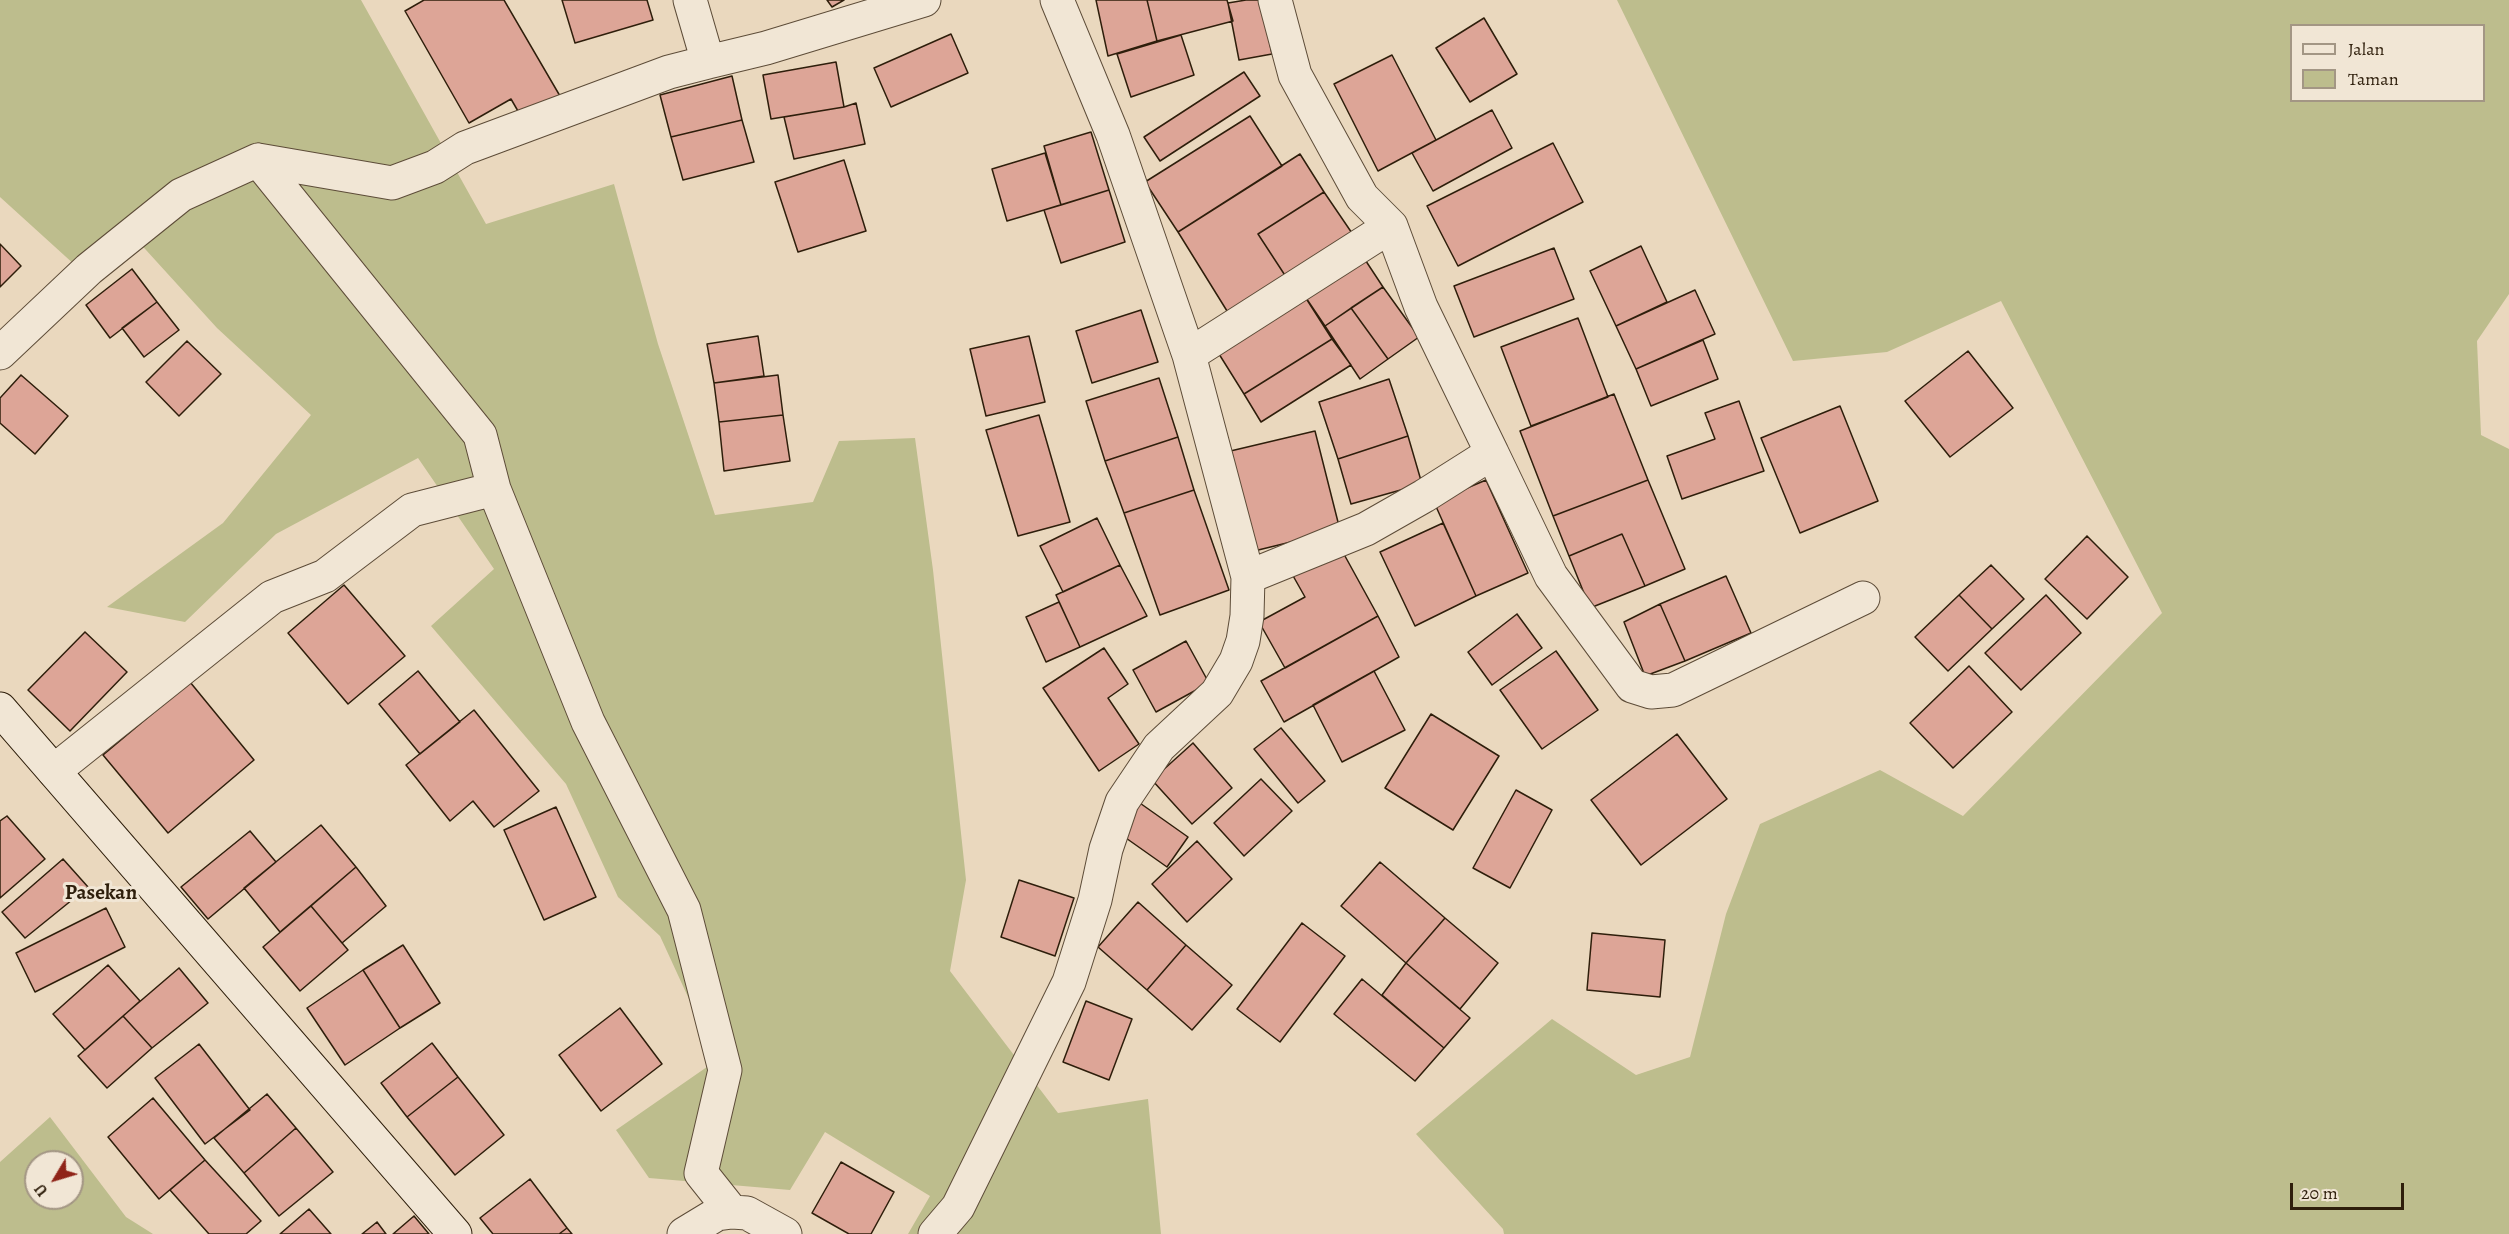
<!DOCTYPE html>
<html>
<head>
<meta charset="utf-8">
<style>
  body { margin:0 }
  #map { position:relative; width:2509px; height:1234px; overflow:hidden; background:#ead8be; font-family:Alegreya,serif }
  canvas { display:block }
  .legend { position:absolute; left:2290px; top:24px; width:195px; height:78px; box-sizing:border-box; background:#f1e6d5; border:2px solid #a39684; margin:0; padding:8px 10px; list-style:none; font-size:18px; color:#2e1e0b }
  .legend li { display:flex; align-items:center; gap:12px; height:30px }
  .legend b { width:30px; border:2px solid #a39684 }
  .north { position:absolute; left:24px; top:1150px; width:60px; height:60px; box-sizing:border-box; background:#f1e6d5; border:2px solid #a39684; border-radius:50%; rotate:232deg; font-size:16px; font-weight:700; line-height:24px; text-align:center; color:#2e1e0b }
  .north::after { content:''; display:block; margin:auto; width:21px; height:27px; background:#8f2418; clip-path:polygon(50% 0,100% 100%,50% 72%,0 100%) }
  .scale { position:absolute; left:2290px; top:1183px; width:114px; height:27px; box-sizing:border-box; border:3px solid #2e1e0b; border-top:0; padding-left:8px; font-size:18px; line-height:21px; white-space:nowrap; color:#2e1e0b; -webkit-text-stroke:4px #f1e6d5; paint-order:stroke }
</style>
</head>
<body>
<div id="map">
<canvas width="2509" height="1234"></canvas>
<ul class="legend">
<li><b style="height:8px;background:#f1e6d5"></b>Jalan</li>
<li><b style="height:16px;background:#bdbd8d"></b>Taman</li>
</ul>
<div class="north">U</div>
<div class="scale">20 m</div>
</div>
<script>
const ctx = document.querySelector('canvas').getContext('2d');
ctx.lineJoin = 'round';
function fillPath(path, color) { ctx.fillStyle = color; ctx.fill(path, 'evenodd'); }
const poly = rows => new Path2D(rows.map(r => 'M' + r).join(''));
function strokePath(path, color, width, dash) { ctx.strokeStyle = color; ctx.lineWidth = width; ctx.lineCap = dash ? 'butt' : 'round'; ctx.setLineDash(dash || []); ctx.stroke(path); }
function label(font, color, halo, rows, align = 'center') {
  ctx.font = font + ' Alegreya,serif'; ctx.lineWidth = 6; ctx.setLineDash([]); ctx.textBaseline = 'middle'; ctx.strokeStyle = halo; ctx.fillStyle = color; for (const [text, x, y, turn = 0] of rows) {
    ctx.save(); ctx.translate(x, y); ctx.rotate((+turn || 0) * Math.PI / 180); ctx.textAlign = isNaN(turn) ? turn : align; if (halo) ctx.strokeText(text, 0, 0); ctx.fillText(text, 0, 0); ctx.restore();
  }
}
fillPath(poly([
  [0,0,361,0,486,224,614,184,658,344,715,515,813,502,839,441,915,438,933,570,966,880,950,971,1058,1113,1148,1099,1161,1234,908,1234,930,1196,825,1132,790,1190,649,1178,616,1130,717,1060,660,936,618,897,566,784,431,626,494,569,418,458,276,534,185,622,107,607,223,523,311,415,217,328,126,228,76,266,0,197],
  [1617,0,2509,0,2509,294,2477,341,2481,435,2509,449,2509,1234,1504,1234,1503,1229,1416,1134,1552,1019,1636,1075,1690,1057,1726,914,1760,824,1880,770,1963,816,2162,613,2001,301,1887,352,1793,361],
  [2292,26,2484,26,2484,100,2292,100],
  [50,1117,126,1217,153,1234,0,1234,0,1162],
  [36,1162,72,1162,72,1198,36,1198]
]), '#bdbd8d');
const building = poly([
  [424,0,504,0,560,96,522,118,511,99,469,123,405,11,424,0],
  [562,0,647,0,653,20,575,43,562,0],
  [827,0,844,0,832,7,827,0],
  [1096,0,1147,0,1157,41,1108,56,1096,0],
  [1147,0,1227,0,1233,21,1157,41,1147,0],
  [1246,0,1261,0,1272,54,1239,60,1228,3,1246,0],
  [1484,18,1517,74,1470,102,1436,48,1484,18],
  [951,34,968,73,891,107,874,68,951,34],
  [1181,35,1194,75,1131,97,1117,54,1181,35],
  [1392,55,1436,140,1378,171,1334,84,1392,55],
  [836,62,844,107,771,119,763,75,836,62],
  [1244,72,1260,96,1160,161,1144,137,1244,72],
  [732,76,742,120,671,137,660,95,732,76],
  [856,103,865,144,794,159,784,117,844,107,856,103],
  [1492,110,1512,148,1433,191,1412,153,1492,110],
  [1250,116,1282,166,1178,232,1145,182,1250,116],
  [742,120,754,162,683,180,671,137,742,120],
  [1091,132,1109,190,1061,205,1044,146,1091,132],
  [1553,143,1583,202,1458,266,1427,206,1553,143],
  [1045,153,1061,205,1007,221,992,169,1045,153],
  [1300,154,1324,192,1258,234,1290,283,1232,319,1178,232,1300,154],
  [844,160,866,231,798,252,775,182,844,160],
  [1109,190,1125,242,1061,263,1044,210,1109,190],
  [1324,192,1356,239,1290,283,1258,234,1324,192],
  [0,244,21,266,0,287,0,244],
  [1641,246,1667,302,1616,326,1590,271,1641,246],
  [1554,248,1574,299,1474,337,1454,286,1554,248],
  [1360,252,1383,287,1325,326,1302,292,1360,252],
  [132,269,157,302,110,338,86,305,132,269],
  [1383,287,1419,337,1388,359,1351,308,1383,287],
  [1695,290,1715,334,1636,369,1616,326,1695,290],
  [1302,292,1332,339,1244,394,1214,346,1302,292],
  [157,302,179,330,144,357,122,328,157,302],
  [1351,308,1388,359,1360,379,1325,326,1351,308],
  [1141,310,1158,362,1092,383,1076,331,1141,310],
  [1578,318,1608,397,1531,426,1501,347,1578,318],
  [758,336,764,376,714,383,707,344,758,336],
  [1029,336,1045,402,986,416,970,349,1029,336],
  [1332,339,1351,365,1261,422,1244,394,1332,339],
  [1703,340,1718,379,1651,406,1636,369,1703,340],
  [187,341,221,374,179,416,146,382,187,341],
  [1968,351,2013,408,1950,457,1905,401,1968,351],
  [21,375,68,416,35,454,0,423,0,398,21,375],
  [778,375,783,415,719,422,714,383,778,375],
  [1159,378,1178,437,1105,461,1086,401,1159,378],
  [1389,379,1408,436,1338,459,1319,402,1389,379],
  [1614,394,1648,480,1553,516,1520,431,1614,394],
  [1739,401,1764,471,1682,499,1667,456,1715,439,1705,413,1739,401],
  [1840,406,1878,501,1800,533,1761,438,1840,406],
  [783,415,790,461,724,471,719,422,783,415],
  [1039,415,1070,522,1018,536,986,430,1039,415],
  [1315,431,1340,530,1246,553,1222,453,1315,431],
  [1408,436,1422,484,1351,504,1338,459,1408,436],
  [1178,437,1194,490,1124,513,1105,461,1178,437],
  [1486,480,1528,573,1476,596,1434,502,1486,480],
  [1648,480,1685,569,1645,586,1622,534,1569,556,1553,516,1648,480],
  [1194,490,1229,590,1160,615,1124,513,1194,490],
  [1097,518,1120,565,1063,592,1040,546,1097,518],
  [1443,523,1476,596,1415,626,1380,552,1443,523],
  [1622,534,1645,586,1590,608,1569,556,1622,534],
  [2087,536,2128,577,2087,619,2045,579,2087,536],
  [1340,547,1378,616,1285,668,1259,622,1305,597,1292,574,1340,547],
  [1120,565,1147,616,1080,647,1056,595,1120,565],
  [1991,565,2024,599,1992,629,1959,595,1991,565],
  [1726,576,1751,633,1685,661,1660,604,1726,576],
  [344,585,405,656,348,704,288,633,344,585],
  [1959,595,1992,629,1948,671,1915,637,1959,595],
  [2046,595,2081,633,2021,690,1985,653,2046,595],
  [1059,602,1080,647,1046,662,1026,617,1059,602],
  [1660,604,1685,661,1645,676,1624,622,1660,604],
  [1517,614,1542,648,1492,685,1468,652,1517,614],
  [1378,616,1399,657,1284,722,1261,681,1378,616],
  [85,632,127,672,70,731,28,690,85,632],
  [1186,641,1209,683,1156,712,1133,670,1186,641],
  [1104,648,1128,684,1108,698,1139,744,1099,771,1043,688,1104,648],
  [1556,651,1598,710,1542,749,1500,690,1556,651],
  [1969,666,2012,712,1953,768,1910,723,1969,666],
  [418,671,460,722,420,754,379,704,418,671],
  [1374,671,1405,730,1342,762,1313,705,1374,671],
  [190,682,254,760,168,833,103,755,190,682],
  [474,710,539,791,494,827,473,801,450,821,406,765,474,710],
  [1431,714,1499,756,1453,830,1385,788,1431,714],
  [1281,728,1325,781,1298,803,1254,749,1281,728],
  [1677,734,1727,799,1641,865,1591,800,1677,734],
  [1193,743,1232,788,1192,824,1152,780,1193,743],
  [1261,779,1292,811,1244,856,1214,823,1261,779],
  [1516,790,1552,810,1510,888,1473,868,1516,790],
  [1137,801,1188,837,1167,867,1116,831,1137,801],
  [556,807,596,897,544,920,504,830,556,807],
  [7,816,45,859,0,898,0,821,7,816],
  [321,825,356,867,280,932,244,888,321,825],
  [250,831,276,862,208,919,181,887,250,831],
  [1197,841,1232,879,1187,922,1152,884,1197,841],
  [63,859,88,887,25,938,2,912,63,859],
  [1380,862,1445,918,1406,963,1341,906,1380,862],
  [356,867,386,906,342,943,311,906,356,867],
  [1019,880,1074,898,1055,956,1001,937,1019,880],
  [1138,902,1186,945,1147,990,1098,947,1138,902],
  [311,906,348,950,300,991,263,947,311,906],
  [106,908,125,947,35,992,16,953,106,908],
  [1445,918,1498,963,1460,1009,1406,963,1445,918],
  [1302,923,1345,956,1280,1042,1237,1009,1302,923],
  [1592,933,1665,940,1660,997,1587,990,1592,933],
  [403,945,440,1003,400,1028,363,970,403,945],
  [1186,945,1232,985,1192,1030,1147,990,1186,945],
  [1406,963,1470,1018,1444,1048,1382,995,1406,963],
  [108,965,140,1001,85,1050,53,1014,108,965],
  [179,968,208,1003,152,1048,123,1016,179,968],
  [363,970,400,1028,345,1065,307,1008,363,970],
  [1362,979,1444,1048,1415,1081,1334,1014,1362,979],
  [1086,1001,1132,1019,1109,1080,1063,1062,1086,1001],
  [620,1008,662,1064,601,1111,559,1055,620,1008],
  [123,1016,152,1048,107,1088,78,1056,123,1016],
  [432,1043,458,1077,407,1117,381,1083,432,1043],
  [199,1044,250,1110,205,1144,155,1078,199,1044],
  [458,1077,504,1135,455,1175,407,1117,458,1077],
  [267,1094,296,1128,244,1173,214,1138,267,1094],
  [153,1098,205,1160,159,1199,108,1137,153,1098],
  [296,1128,333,1172,279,1216,244,1173,296,1128],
  [205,1160,261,1221,246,1234,209,1234,170,1190,205,1160],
  [841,1162,894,1192,871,1234,849,1234,812,1213,841,1162],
  [530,1179,567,1228,559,1234,493,1234,480,1218,530,1179],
  [309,1209,331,1234,280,1234,309,1209],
  [414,1216,429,1234,393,1234,414,1216],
  [377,1222,386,1234,362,1234,377,1222],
  [567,1228,572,1234,559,1234,567,1228]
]);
fillPath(building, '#dda597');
strokePath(building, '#2e1e0b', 1.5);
const street = poly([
  [690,0,708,62,766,48,924,0],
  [258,160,480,435,494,489,588,722,684,910,725,1070,701,1173,732,1212],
  [0,353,89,269,181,195,258,160,392,183,435,167,465,148,669,72,708,62],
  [1189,355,1391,226],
  [1492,453,1551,576,1632,686,1651,692,1673,690,1863,598],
  [1248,577,1366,529,1424,496,1492,453,1421,307,1391,226,1362,197,1295,75,1275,0],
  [54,771,272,597,325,576,412,510,494,489],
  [684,1234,717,1214,732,1212,747,1213,785,1234],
  [935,1234,958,1207,1069,982,1095,900,1106,849,1122,802,1159,747,1217,693,1236,661,1243,641,1247,616,1248,577,1189,355,1113,135,1057,0]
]);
const secondary = poly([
  [0,709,455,1234]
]);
strokePath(street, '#5d4c38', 35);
strokePath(secondary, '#2e1e0b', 35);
strokePath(street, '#f1e6d5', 33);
strokePath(secondary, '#f1e6d5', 33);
label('bold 21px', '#2e1e0b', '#f1e6d5', [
  ["Pasekan",101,894]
]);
</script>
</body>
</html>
